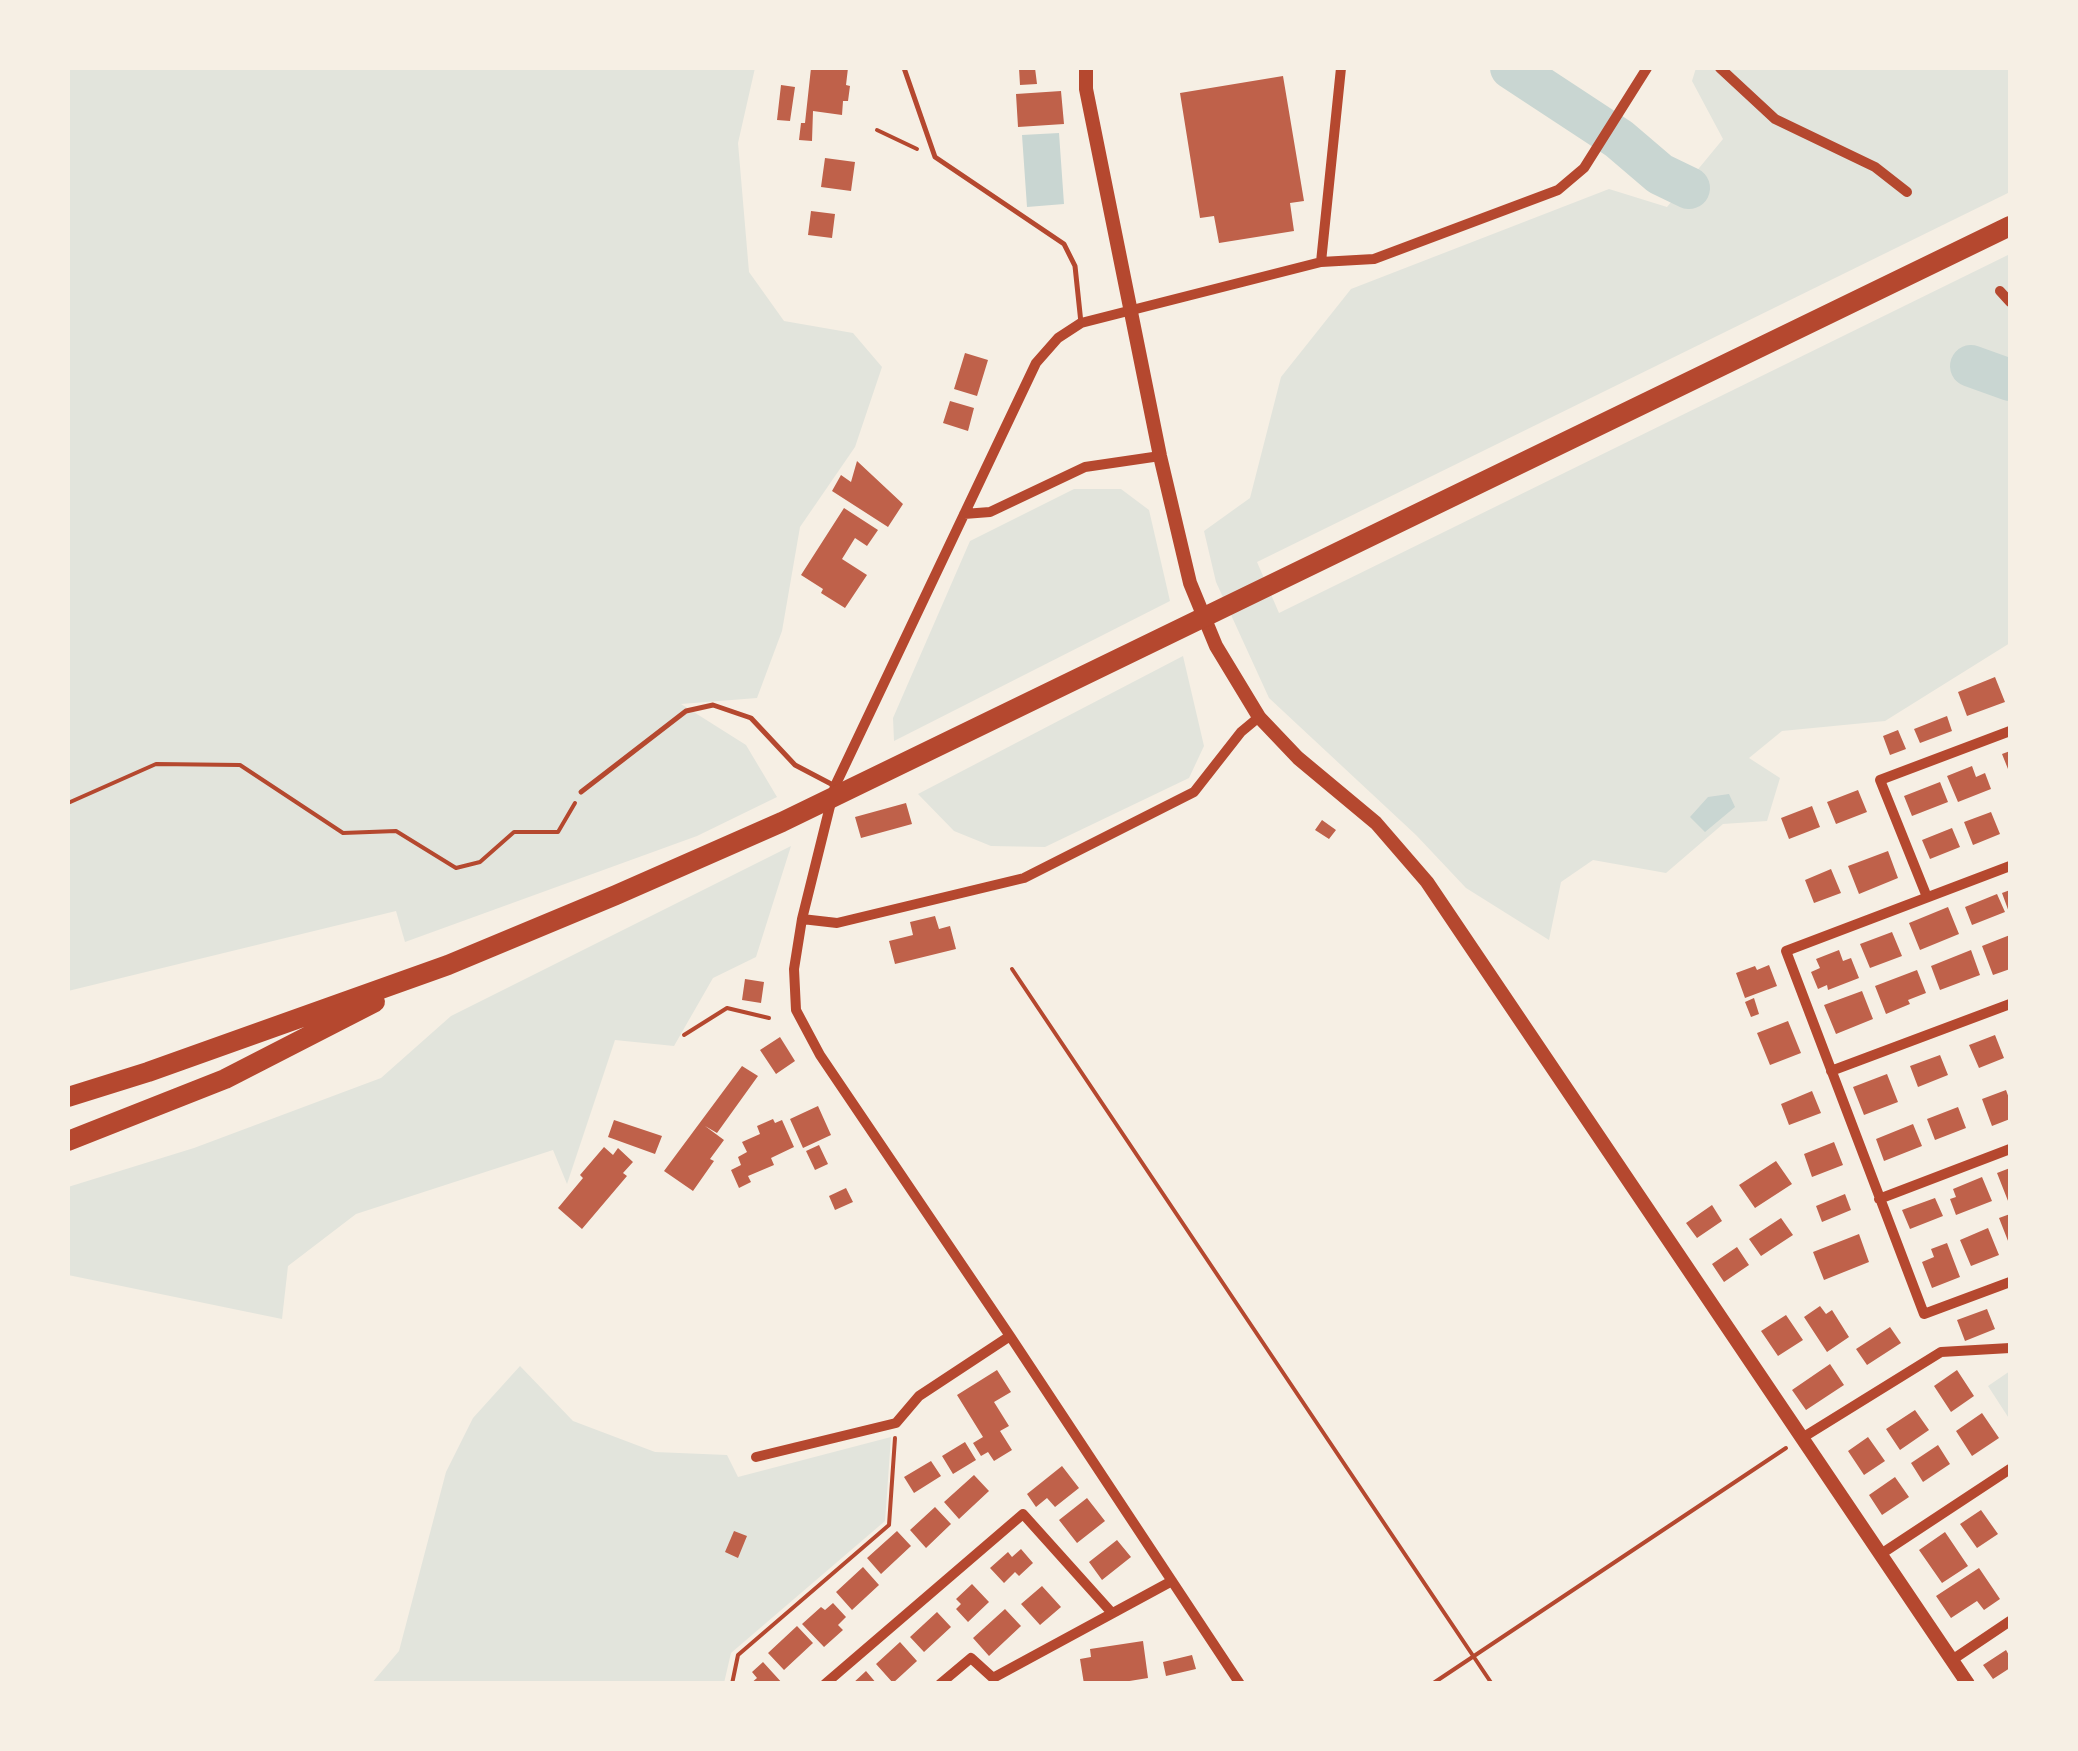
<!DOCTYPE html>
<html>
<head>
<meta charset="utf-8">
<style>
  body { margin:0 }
  #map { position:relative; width:2078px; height:1751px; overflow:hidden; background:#f6efe4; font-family:"Public Sans",sans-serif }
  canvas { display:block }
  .frame { position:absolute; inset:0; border:70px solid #f6efe4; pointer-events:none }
</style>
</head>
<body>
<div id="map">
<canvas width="2078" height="1751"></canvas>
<div class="frame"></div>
</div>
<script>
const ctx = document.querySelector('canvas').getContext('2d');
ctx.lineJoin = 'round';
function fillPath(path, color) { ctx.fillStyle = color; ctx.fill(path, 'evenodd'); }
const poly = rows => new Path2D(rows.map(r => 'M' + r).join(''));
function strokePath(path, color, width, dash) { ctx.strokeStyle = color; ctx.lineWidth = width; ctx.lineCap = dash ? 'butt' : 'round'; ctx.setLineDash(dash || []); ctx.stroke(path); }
fillPath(poly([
  [68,68,755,68,738,143,749,272,784,321,853,333,882,367,855,447,800,527,782,631,757,698,681,704,746,745,777,797,697,836,405,942,396,911,68,991],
  [1696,68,2010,68,2010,192,1257,562,1279,613,2010,254,2010,643,1885,721,1782,731,1749,758,1780,778,1767,821,1723,824,1666,873,1593,860,1561,882,1549,940,1466,888,1416,835,1269,698,1216,582,1204,531,1250,498,1281,377,1351,289,1609,189,1667,207,1723,139,1692,81],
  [1074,489,1121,489,1149,510,1170,601,894,741,893,718,970,541],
  [1183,656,1204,746,1189,778,1045,847,991,846,954,831,918,794],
  [791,846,756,957,713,978,674,1046,615,1040,567,1184,553,1150,356,1214,288,1266,282,1319,68,1275,68,1187,194,1148,381,1078,451,1016],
  [520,1366,573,1421,655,1452,727,1455,738,1477,891,1437,885,1521,731,1653,724,1683,371,1684,399,1651,446,1472,473,1418],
  [2010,1371,2010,1420,1988,1386]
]), '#e2e4dc');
fillPath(poly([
  [1059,133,1064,204,1027,207,1022,135],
  [1729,794,1735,807,1705,832,1690,817,1708,797]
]), '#c9d6d2');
strokePath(poly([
  [1511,68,1619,139,1660,174,1689,188],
  [1971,366,2010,380]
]), '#c9d6d2', 42);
fillPath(poly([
  [811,68,848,68,846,85,850,86,848,101,843,101,842,115,813,111,812,141,799,140,801,123,805,123],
  [1019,68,1035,68,1037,84,1020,85],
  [1283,76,1304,201,1290,203,1294,231,1219,243,1214,216,1200,218,1180,93],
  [781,85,795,87,790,121,777,120],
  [1061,91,1064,124,1018,127,1016,94],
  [825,158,855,162,851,191,821,187],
  [811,211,835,214,832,238,808,235],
  [965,353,988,360,977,396,954,389],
  [950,401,974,408,968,431,943,423],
  [857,461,903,504,888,527,832,491,841,475,851,482],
  [844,508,878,530,867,546,855,538,842,559,867,575,845,608,821,593,823,589,801,575],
  [1995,677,2005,702,1967,716,1958,692],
  [1947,716,1952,731,1920,743,1914,729],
  [1898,730,1906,749,1890,755,1883,736],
  [2010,751,2010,774,2002,754],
  [1972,766,1976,777,1985,773,1991,789,1958,802,1947,776],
  [1940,782,1948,802,1912,816,1904,796],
  [1858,790,1867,812,1836,824,1827,802],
  [906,803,912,824,861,838,855,817],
  [1812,806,1820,827,1789,839,1781,818],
  [1991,812,2000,834,1973,845,1964,822],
  [1322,820,1336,830,1329,839,1315,830],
  [1952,828,1960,847,1930,859,1922,840],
  [1888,851,1898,878,1859,894,1848,866],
  [1831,869,1841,893,1814,903,1805,880],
  [2010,890,2010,915,2002,893],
  [1997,894,2005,912,1972,925,1965,907],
  [1948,907,1959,934,1920,950,1909,923],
  [935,916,939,929,950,926,956,949,895,964,889,941,913,935,910,922],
  [1892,932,1902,956,1870,968,1860,944],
  [2010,935,2010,969,1993,975,1982,946],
  [1839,950,1843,961,1851,958,1859,978,1828,990,1827,985,1818,989,1811,972,1820,968,1816,959],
  [1971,950,1980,975,1940,990,1931,966],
  [1769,965,1777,986,1745,998,1736,973,1755,966,1757,970],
  [1917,970,1926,993,1908,1000,1910,1004,1886,1014,1875,986],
  [745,979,764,982,761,1003,742,1000],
  [1862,991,1873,1019,1836,1034,1824,1005],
  [1754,998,1759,1014,1751,1017,1745,1002],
  [1788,1021,1801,1053,1770,1065,1757,1033],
  [1995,1035,2004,1058,1979,1068,1969,1045],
  [780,1037,795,1061,776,1074,760,1050],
  [1940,1055,1948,1075,1918,1087,1910,1066],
  [742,1066,758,1076,717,1133,705,1126,724,1140,710,1159,714,1161,693,1191,664,1171],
  [1887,1074,1898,1102,1864,1115,1853,1087],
  [2006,1090,2010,1101,2010,1119,1992,1126,1982,1099],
  [1812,1091,1821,1113,1789,1125,1781,1104],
  [818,1106,831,1135,803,1148,790,1119],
  [1958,1107,1966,1128,1935,1140,1927,1119],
  [773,1119,775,1123,782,1120,794,1147,771,1158,774,1165,748,1176,751,1182,739,1188,731,1170,741,1165,738,1157,747,1152,742,1142,760,1134,757,1126],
  [614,1120,662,1136,655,1154,608,1137],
  [1913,1124,1922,1146,1884,1161,1876,1139],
  [1834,1142,1843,1165,1812,1177,1804,1154],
  [819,1145,828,1164,815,1170,806,1151],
  [604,1147,613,1155,618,1148,633,1162,623,1173,627,1176,582,1229,558,1208,583,1178,580,1175],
  [1776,1161,1792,1184,1755,1208,1739,1185],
  [2010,1168,2010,1206,1997,1173],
  [1982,1177,1992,1201,1956,1215,1950,1199,1956,1197,1953,1189],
  [846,1188,853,1202,835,1210,829,1196],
  [1845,1194,1851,1210,1822,1222,1816,1206],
  [1935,1198,1943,1216,1910,1229,1902,1210],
  [1712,1205,1722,1221,1697,1238,1686,1223],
  [2010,1214,2010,1246,1999,1218],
  [1781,1218,1793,1235,1761,1256,1749,1239],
  [1988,1228,1999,1255,1971,1266,1960,1240],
  [1859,1234,1869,1262,1824,1280,1813,1252],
  [1947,1243,1960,1277,1932,1288,1922,1262,1934,1257,1931,1249],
  [1737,1247,1749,1265,1724,1282,1712,1264],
  [1820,1306,1826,1314,1832,1310,1849,1337,1827,1352,1804,1317],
  [1987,1309,1995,1329,1965,1341,1957,1320],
  [1786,1315,1803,1340,1778,1356,1761,1331],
  [1890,1327,1901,1343,1867,1365,1856,1349],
  [1830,1364,1844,1385,1806,1410,1792,1390],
  [997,1370,1011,1392,994,1402,1009,1426,1000,1431,1012,1450,994,1461,988,1452,981,1456,973,1443,983,1437,957,1395],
  [1957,1370,1974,1396,1951,1412,1934,1386],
  [1915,1410,1929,1430,1900,1450,1886,1429],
  [1982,1413,1999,1438,1972,1456,1956,1431],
  [1868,1437,1885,1461,1864,1475,1848,1451],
  [965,1442,976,1460,953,1474,942,1456],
  [1938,1445,1950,1464,1923,1482,1911,1463],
  [931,1461,941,1476,914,1493,904,1477],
  [1062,1466,1079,1488,1055,1507,1047,1498,1036,1507,1027,1494],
  [974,1475,989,1491,959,1519,944,1502],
  [1895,1477,1909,1497,1882,1515,1869,1495],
  [1087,1498,1105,1521,1077,1543,1059,1520],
  [935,1507,951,1524,926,1548,910,1530],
  [1981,1510,1998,1534,1977,1548,1960,1524],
  [734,1531,747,1536,738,1558,725,1552],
  [897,1531,911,1546,881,1574,867,1558],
  [1945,1532,1968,1566,1942,1583,1919,1550],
  [1117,1540,1131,1557,1102,1580,1089,1562],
  [1021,1549,1033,1563,1019,1576,1015,1572,1004,1583,990,1568,1008,1552,1012,1557],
  [863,1567,879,1585,852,1610,836,1592],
  [1979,1568,2000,1599,1984,1610,1977,1601,1951,1618,1936,1596],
  [972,1584,989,1602,968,1622,956,1609,961,1604,956,1599],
  [1042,1586,1061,1607,1040,1625,1021,1604],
  [833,1603,846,1617,838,1625,843,1630,824,1647,802,1624,821,1607,825,1610],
  [1005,1609,1021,1626,989,1656,973,1638],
  [937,1612,951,1627,924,1652,910,1637],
  [797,1626,813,1643,784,1670,768,1653],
  [1143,1641,1148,1678,1111,1684,1084,1684,1080,1659,1091,1657,1090,1649],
  [900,1642,917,1661,893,1683,876,1664],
  [2006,1650,2010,1657,2010,1668,1993,1679,1983,1665],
  [1192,1655,1196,1669,1166,1676,1163,1662],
  [763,1662,783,1684,750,1684,757,1678,752,1672],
  [866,1671,877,1684,852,1684]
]), '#bf614a');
strokePath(poly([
  [877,130,917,149],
  [68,803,156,764,240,765,343,833,396,831,456,868,480,862,514,832,558,832,575,803],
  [1012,969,1492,1684],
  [684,1035,727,1008,769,1018],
  [732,1684,738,1655,889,1525,895,1438],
  [1432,1684,1786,1448]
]), '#b5482f', 4);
strokePath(poly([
  [904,68,935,157,1064,244,1075,266,1081,323],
  [581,792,686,711,713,705,751,718,795,765,835,786]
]), '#b5482f', 5);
strokePath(poly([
  [1720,68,1775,119,1875,167,1907,192],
  [1321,262,1341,68],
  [2000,291,2010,302],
  [964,514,990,512,1085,467,1160,456],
  [2010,866,1786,951,1924,1314,2010,1282],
  [1927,897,1880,780,2010,731],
  [802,919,837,923,1024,878,1194,792,1241,732,1259,717],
  [1831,1071,2010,1004],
  [1879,1199,2010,1149],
  [1802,1438,1941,1352,2010,1348],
  [756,1457,896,1423,919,1396,1010,1336],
  [1881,1554,2010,1469],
  [1952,1660,2010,1621],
  [825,1684,1023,1514,1112,1613],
  [940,1684,971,1658,993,1678,1172,1581],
  [1240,1684,1010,1336,820,1055,796,1010,794,969,802,919,835,786,1036,363,1058,338,1081,323,1321,262,1374,259,1558,190,1584,168,1647,68]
]), '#b5482f', 10);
strokePath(poly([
  [1086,68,1086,89,1160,456,1190,583,1216,646,1259,717,1298,758,1376,823,1427,882,1968,1684]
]), '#b5482f', 14);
strokePath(poly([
  [68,1097,148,1072,448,965,616,895,782,822,2010,226],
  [68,1141,225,1079,375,1002]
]), '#b5482f', 20);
</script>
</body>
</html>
